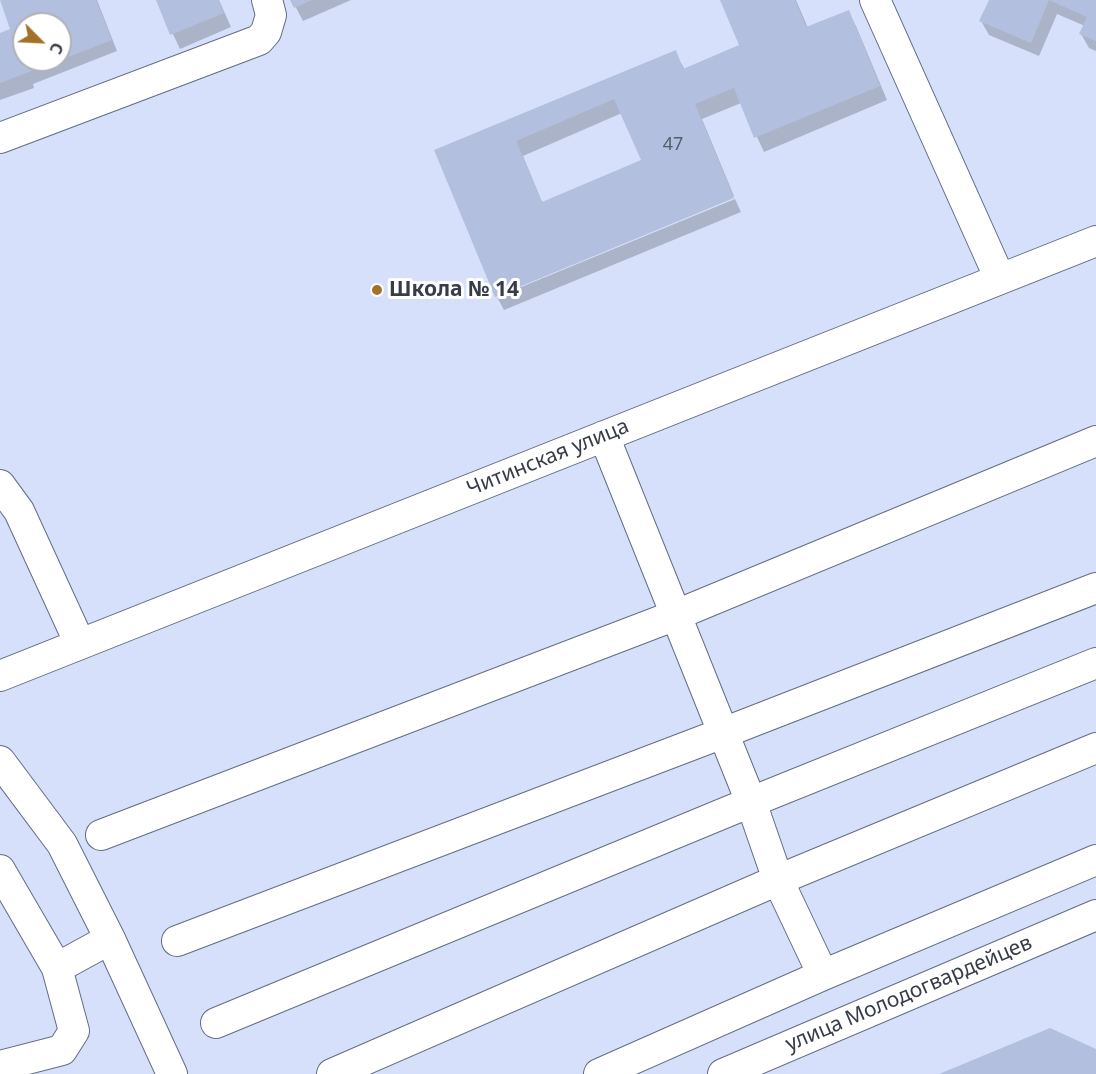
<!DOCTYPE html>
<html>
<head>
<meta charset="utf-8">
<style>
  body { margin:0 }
  #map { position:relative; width:1096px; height:1074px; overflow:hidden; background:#d6e0fa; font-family:"Noto Sans",sans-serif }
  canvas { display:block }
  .north { position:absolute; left:12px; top:12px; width:60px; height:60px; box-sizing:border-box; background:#fff; border:2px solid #afb1b6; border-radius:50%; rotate:114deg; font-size:16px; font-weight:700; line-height:24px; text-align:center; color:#373c49 }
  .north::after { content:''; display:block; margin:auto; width:21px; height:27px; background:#a37228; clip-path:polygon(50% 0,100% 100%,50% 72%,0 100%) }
</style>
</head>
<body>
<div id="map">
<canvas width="1096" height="1074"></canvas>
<div class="north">С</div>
</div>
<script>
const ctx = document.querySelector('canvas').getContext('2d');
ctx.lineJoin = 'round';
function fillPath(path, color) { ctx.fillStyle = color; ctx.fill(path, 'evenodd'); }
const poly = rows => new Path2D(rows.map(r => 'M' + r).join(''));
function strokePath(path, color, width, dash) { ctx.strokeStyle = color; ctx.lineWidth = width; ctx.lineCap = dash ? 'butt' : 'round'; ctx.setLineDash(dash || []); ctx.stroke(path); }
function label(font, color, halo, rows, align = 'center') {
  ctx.font = font + ' "Noto Sans",sans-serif'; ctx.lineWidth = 6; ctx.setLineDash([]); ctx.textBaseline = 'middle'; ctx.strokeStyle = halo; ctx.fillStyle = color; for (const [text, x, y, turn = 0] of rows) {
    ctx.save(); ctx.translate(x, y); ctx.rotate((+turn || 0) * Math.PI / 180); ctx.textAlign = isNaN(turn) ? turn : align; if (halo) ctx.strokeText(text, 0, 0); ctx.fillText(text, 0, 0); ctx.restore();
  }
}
fillPath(poly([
  [4,0,97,0,117,51,33,84,34,88,0,100,0,34,13,37],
  [24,24,60,24,60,60,24,60],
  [157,0,219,0,231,27,180,49],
  [292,0,351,0,303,21],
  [721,0,796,0,808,28,848,12,856,26,887,100,764,152,741,103,702,119,734,196,496,295,436,151,675,52,685,70,741,46],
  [622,113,643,161,543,204,523,156],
  [990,0,1096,0,1096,51,1089,48,1081,34,1085,26,1057,14,1039,56,989,35,981,21],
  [735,199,741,212,504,310,497,297]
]), '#0003');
fillPath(poly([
  [0,0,96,0,112,40,0,83,0,33,10,29],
  [24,24,60,24,60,60,24,60],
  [156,0,218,0,224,13,170,35],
  [290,0,312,0,294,8],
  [720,0,795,0,806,27,849,10,880,86,754,138,734,88,695,104,734,198,495,297,434,150,676,50,683,69,739,45],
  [614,99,641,160,542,202,516,141],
  [989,0,1096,0,1096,41,1079,34,1087,17,1049,0,1031,43,979,21],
  [1050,1028,1096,1049,1096,1074,939,1074]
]), '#b3bfde');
const minor = poly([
  [875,0,1000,279],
  [0,138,259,40,266,32,271,15,267,0],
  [604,436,751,802,778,880,823,975],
  [0,485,19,511,80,644],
  [0,676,1096,241],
  [0,761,62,844,110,939,172,1074],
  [101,835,676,615,1096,441],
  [0,870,57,968,74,1031,62,1050,0,1066],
  [177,941,723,733,1096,588],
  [57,968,110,939],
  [216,1023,751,802,1096,663],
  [332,1074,778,880,1096,748],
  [599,1074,823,975,1096,860],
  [723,1074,1096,915]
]);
strokePath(minor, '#626c88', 32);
strokePath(minor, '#fff', 30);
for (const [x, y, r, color] of [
  [377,290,6,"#a37228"]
]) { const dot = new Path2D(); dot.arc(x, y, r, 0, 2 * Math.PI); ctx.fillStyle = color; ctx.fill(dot); strokePath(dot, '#fff', 2); }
label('18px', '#565d6e', null, [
  ["47",673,145]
]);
label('bold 21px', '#373c49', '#fff', [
  ["Школа № 14",389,290]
], 'left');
label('21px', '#373c49', '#fff', [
  ["Читинская улица",548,458,-22],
  ["улица Молодогвардейцев",909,994,-23]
]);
</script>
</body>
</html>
